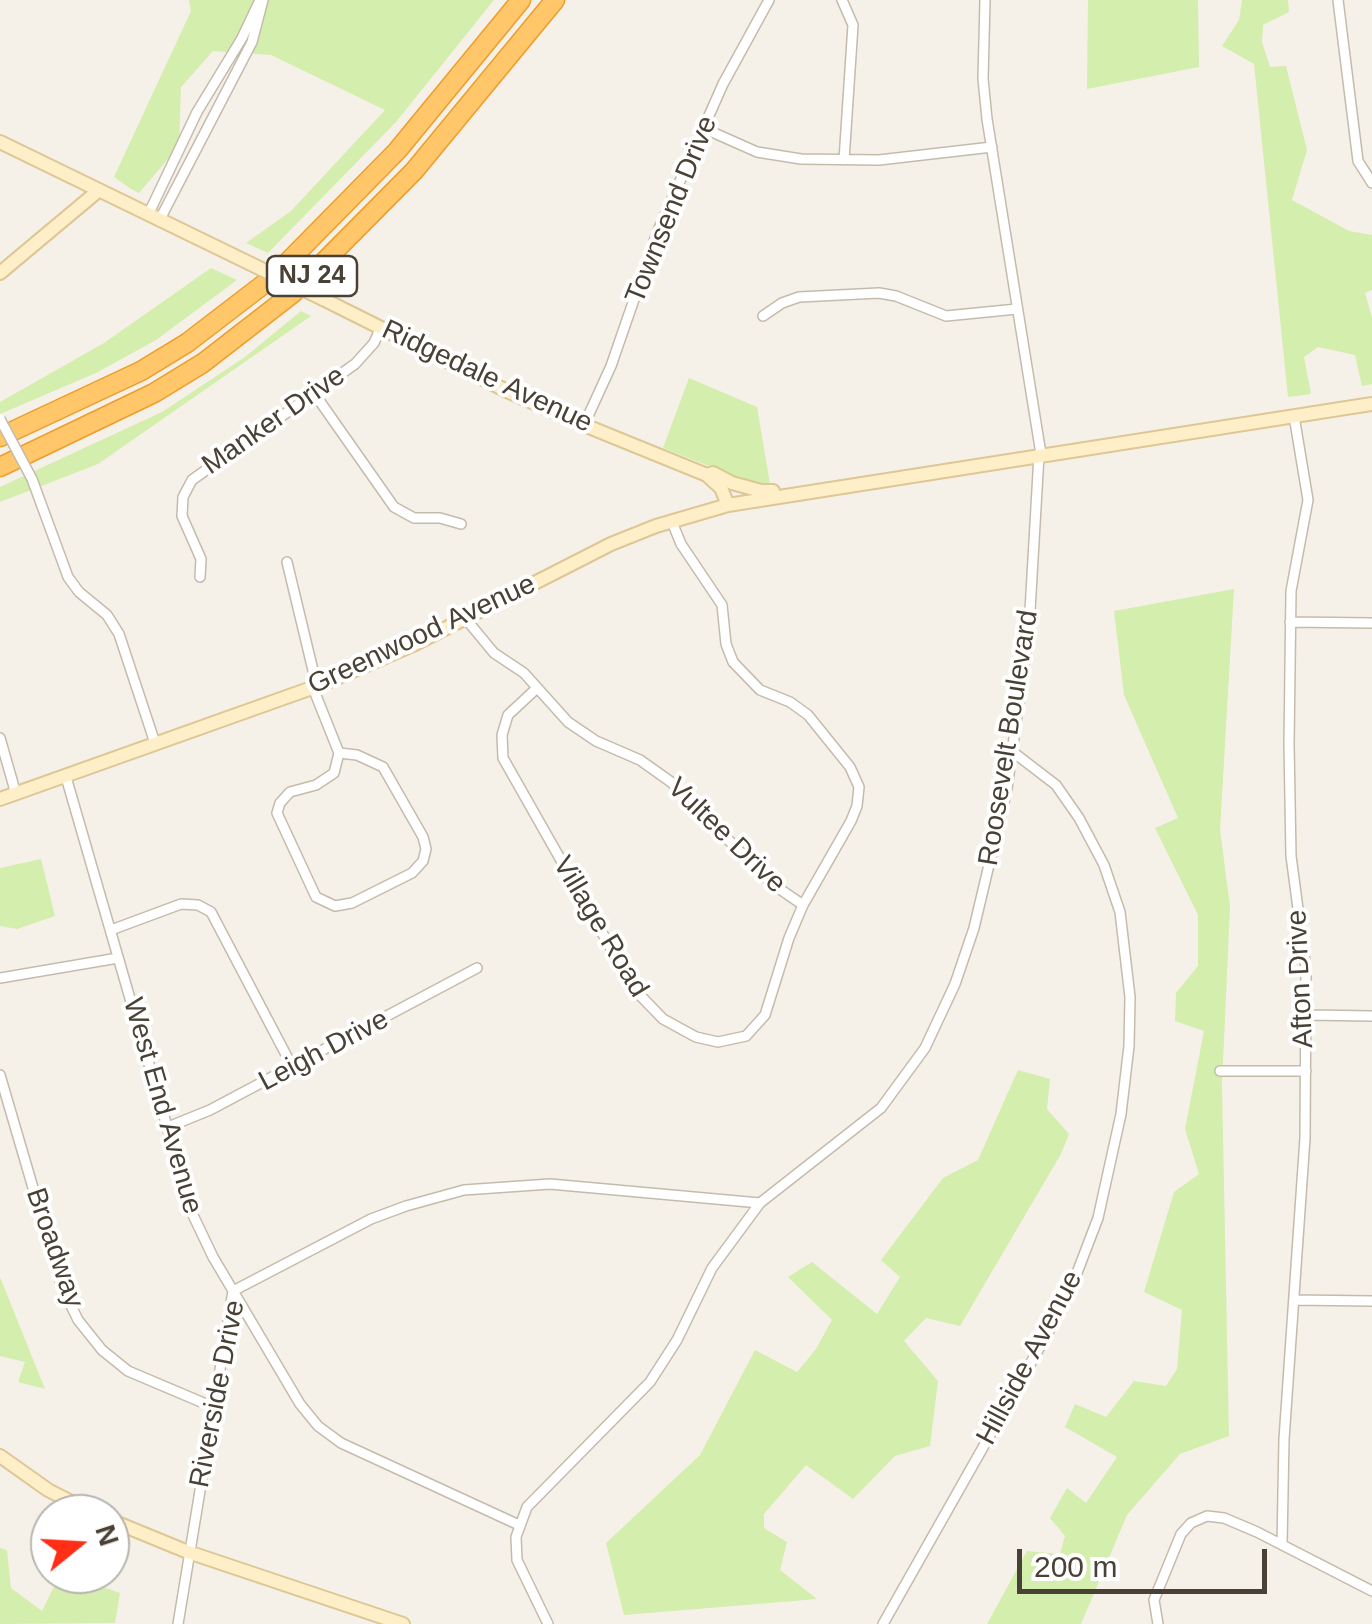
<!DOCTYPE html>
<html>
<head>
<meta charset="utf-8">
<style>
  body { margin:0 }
  #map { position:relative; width:1372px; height:1624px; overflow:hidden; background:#f6f1e8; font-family:Arial,sans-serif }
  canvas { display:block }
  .north { position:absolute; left:30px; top:1494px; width:100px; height:100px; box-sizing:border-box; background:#fff; border:2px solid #b7b3af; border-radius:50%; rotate:72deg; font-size:28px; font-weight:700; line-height:40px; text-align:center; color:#4a4136 }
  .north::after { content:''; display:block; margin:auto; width:35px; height:45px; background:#ff2e16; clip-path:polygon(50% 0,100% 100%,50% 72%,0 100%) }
  .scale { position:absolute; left:1017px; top:1549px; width:250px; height:45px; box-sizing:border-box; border:5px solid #4a4136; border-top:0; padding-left:12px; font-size:30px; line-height:35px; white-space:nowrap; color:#4a4136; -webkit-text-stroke:8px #fff; paint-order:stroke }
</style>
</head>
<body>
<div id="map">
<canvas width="1372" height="1624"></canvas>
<div class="north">N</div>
<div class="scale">200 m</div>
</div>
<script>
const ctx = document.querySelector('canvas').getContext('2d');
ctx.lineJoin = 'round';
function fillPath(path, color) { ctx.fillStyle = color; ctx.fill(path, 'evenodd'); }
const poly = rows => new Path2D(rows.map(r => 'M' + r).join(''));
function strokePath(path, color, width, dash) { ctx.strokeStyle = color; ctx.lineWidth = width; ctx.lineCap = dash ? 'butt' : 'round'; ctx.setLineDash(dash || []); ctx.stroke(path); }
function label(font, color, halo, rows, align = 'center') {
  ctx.font = font + ' Arial,sans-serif'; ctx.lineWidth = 8; ctx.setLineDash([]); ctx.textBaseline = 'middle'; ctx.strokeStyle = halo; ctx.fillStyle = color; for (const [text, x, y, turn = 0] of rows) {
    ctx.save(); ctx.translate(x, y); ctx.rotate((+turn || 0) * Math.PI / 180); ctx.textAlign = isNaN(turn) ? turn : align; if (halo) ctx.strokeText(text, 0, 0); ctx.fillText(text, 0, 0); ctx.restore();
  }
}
fillPath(poly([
  [189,0,494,0,396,122,268,253,246,243,291,211,385,110,271,55,213,51,181,87,179,146,139,193,131,189,114,177,191,11],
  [1088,0,1198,0,1199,67,1087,89],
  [1242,0,1288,0,1289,12,1263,25,1262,42,1270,67,1286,66,1307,150,1292,200,1349,231,1372,235,1372,290,1365,293,1372,317,1372,384,1362,386,1355,355,1318,347,1304,357,1311,394,1288,397,1254,64,1222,46,1239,20],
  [211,268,237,280,156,340,96,373,0,414,0,402,104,343],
  [301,311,311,316,98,464,0,502,0,487,162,412,245,357],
  [689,378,757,407,770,484,760,486,663,448],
  [1234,589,1220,830,1230,906,1222,1085,1229,1436,1180,1454,1127,1515,1081,1624,987,1624,1027,1551,1060,1554,1065,1536,1050,1518,1067,1488,1086,1503,1117,1457,1065,1427,1075,1404,1106,1417,1134,1381,1166,1386,1177,1369,1182,1310,1144,1292,1174,1192,1199,1174,1185,1129,1204,1031,1175,1021,1176,993,1198,966,1198,915,1155,828,1178,818,1124,695,1114,611],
  [41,859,55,916,17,929,0,926,0,868],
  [1018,1070,1050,1079,1047,1109,1069,1134,1061,1154,960,1326,926,1318,904,1341,938,1381,930,1446,895,1456,853,1499,806,1465,764,1514,764,1528,787,1542,780,1570,817,1599,624,1615,606,1543,700,1455,755,1350,797,1372,816,1349,832,1320,788,1277,812,1262,877,1314,900,1277,881,1260,943,1178,978,1160],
  [0,1277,45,1389,18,1382,25,1362,0,1356],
  [0,1548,7,1550,11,1588,42,1611,60,1574,67,1574,120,1593,115,1623,0,1624]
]), '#d3eead');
const street = poly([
  [842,0,853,25,844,160],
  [985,0,983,79,987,119,1041,454],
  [1338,0,1358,161,1372,183],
  [703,128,757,152,801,159,879,160,992,147],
  [148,215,197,112,242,38,260,0],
  [159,221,252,42,263,0],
  [763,316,782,303,799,297,879,293,896,296,946,316,1017,309],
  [314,393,394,507,414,518,440,518,461,524],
  [584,425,611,366,657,233,723,84,769,0],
  [32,479,68,577,79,592,107,615,119,634,155,743],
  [287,562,317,687],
  [200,577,201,559,182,516,183,497,192,480,355,364,374,343,381,327],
  [465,618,494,653,524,673,568,722,596,741,640,760,671,782,771,883,803,905],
  [1290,622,1372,623],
  [313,688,339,753],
  [537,688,508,715,502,735,503,758,634,989,663,1019,696,1037,718,1042,746,1036,765,1015,789,938,803,905,851,821,857,806,859,787,850,767,808,715,790,702,760,690,733,662,726,644,722,605,681,544,672,522],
  [0,738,16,794],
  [339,753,357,755,383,767,423,837,426,849,423,861,412,873,352,903,335,906,316,897,277,813,280,803,290,792,316,785,334,773,339,753],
  [66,777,192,1213,213,1257,300,1404,318,1426,341,1443,519,1525],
  [111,930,181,904,198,905,211,912,293,1068],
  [0,978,118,958],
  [1306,1015,1372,1016],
  [1220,1071,1306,1071],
  [0,1075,62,1287,78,1320,102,1350,128,1371,213,1407],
  [168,1127,210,1110,477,968],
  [1294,1300,1372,1301],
  [1282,1545,1284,1439,1305,1138,1306,969,1291,856,1289,744,1291,591,1308,500,1294,416],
  [178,1624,233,1291,371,1219,406,1206,464,1190,550,1184,760,1203],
  [548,1624,517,1560,516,1537,527,1507,650,1382,677,1340,712,1268,760,1203,881,1108,925,1048,955,984,974,928,1007,789,1029,628,1039,455],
  [883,1624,1067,1299,1098,1218,1121,1114,1129,1046,1130,997,1120,912,1104,865,1079,818,1056,785,1013,752],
  [1158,1624,1154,1600,1181,1534,1191,1523,1207,1516,1224,1518,1257,1532,1372,1591]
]);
const secondary = poly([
  [0,142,249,263],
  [0,273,98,191],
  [323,299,509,392,584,425,707,475,713,473,732,483,761,491,773,491],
  [708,476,721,488,728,505],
  [0,799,323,684,413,645,611,544,656,526,728,505,1372,404],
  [0,1456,48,1490,95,1514],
  [110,1520,188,1552,403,1624]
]);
const highway = poly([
  [0,437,141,371,187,343,273,277,397,151,521,0],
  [0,467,154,393,203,363,292,294,414,171,555,0]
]);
strokePath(street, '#c5bbac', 12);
strokePath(secondary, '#ddc795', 16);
strokePath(highway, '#ed9d2a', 21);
strokePath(street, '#fff', 9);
strokePath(secondary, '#ffefc9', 12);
strokePath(highway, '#ffc76a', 18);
const streetBridge = poly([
  [0,419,32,479]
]);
const secondaryBridge = poly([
  [249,263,323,299]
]);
strokePath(streetBridge, '#c5bbac', 12, []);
strokePath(secondaryBridge, '#ddc795', 16, []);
strokePath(streetBridge, '#fff', 9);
strokePath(secondaryBridge, '#ffefc9', 12);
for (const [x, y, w] of [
  [312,276,90]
]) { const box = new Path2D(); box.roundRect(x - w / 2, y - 20, w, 40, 8); ctx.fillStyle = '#fff'; ctx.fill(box); strokePath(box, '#4a4136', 2.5); }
label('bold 25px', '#4a4136', null, [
  ["NJ 24",312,276]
]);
label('28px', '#4a4136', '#fff', [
  ["Townsend Drive",672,210,-68],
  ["Ridgedale Avenue",487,377,25],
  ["Manker Drive",274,421,-35],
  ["Greenwood Avenue",422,635,-25],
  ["Roosevelt Boulevard",1009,738,-81],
  ["Vultee Drive",726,836,44],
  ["Village Road",600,927,59],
  ["Afton Drive",1301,979,-93],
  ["Leigh Drive",324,1051,-28],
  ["West End Avenue",162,1106,74],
  ["Broadway",54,1248,71],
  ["Hillside Avenue",1030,1358,-62],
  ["Riverside Drive",218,1394,-79]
]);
</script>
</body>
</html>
